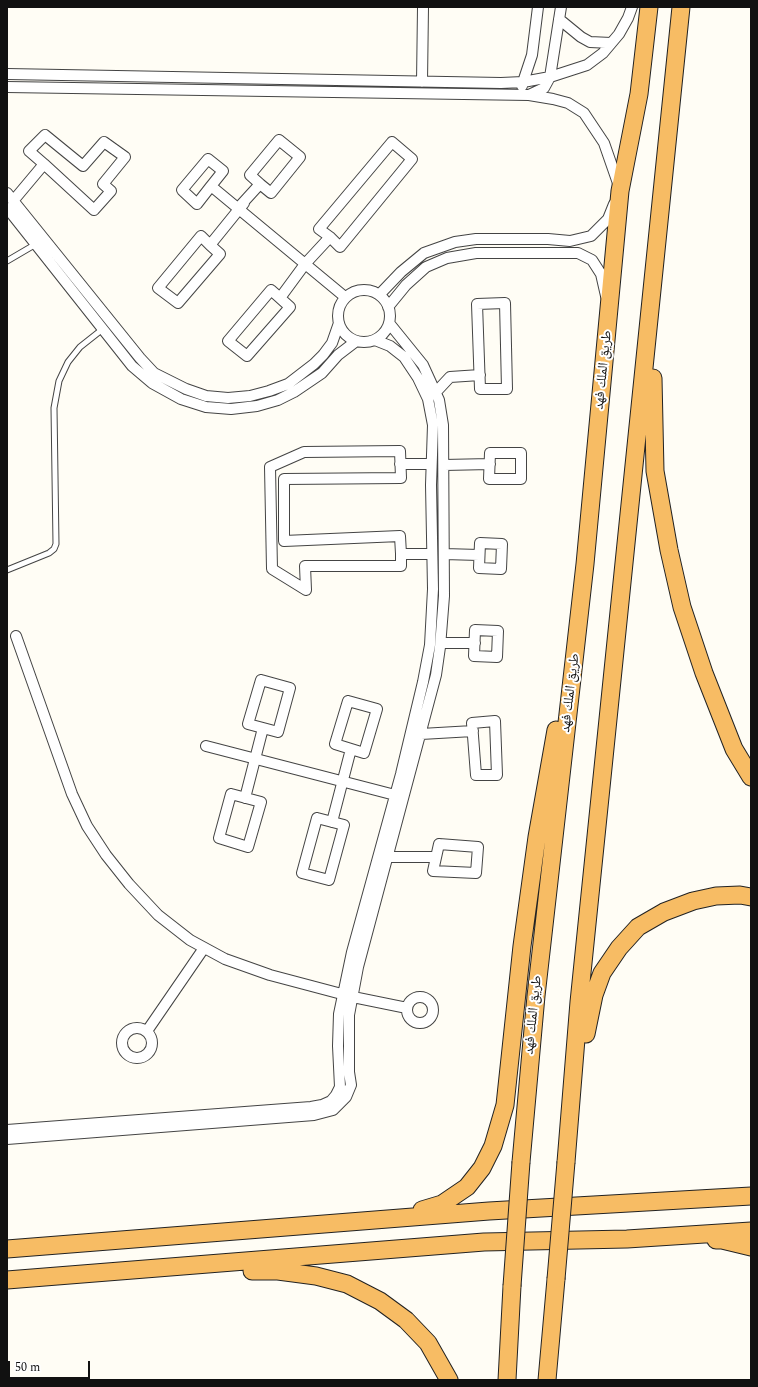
<!DOCTYPE html>
<html>
<head>
<meta charset="utf-8">
<style>
  body { margin:0 }
  #map { position:relative; width:758px; height:1387px; overflow:hidden; background:#fffdf5; font-family:Spectral,serif }
  canvas { display:block }
  .frame { position:absolute; inset:0; border:8px solid #111; pointer-events:none }
  .scale { position:absolute; left:8px; top:1361px; width:82px; height:18px; box-sizing:border-box; border:2px solid #111; border-top:0; padding-left:5px; font-size:12px; line-height:14px; white-space:nowrap; color:#111; -webkit-text-stroke:3px #fff; paint-order:stroke }
</style>
</head>
<body>
<div id="map">
<canvas width="758" height="1387"></canvas>
<div class="frame"></div>
<div class="scale">50 m</div>
</div>
<script>
const ctx = document.querySelector('canvas').getContext('2d');
ctx.lineJoin = 'round';
const poly = rows => new Path2D(rows.map(r => 'M' + r).join(''));
function strokePath(path, color, width, dash) { ctx.strokeStyle = color; ctx.lineWidth = width; ctx.lineCap = dash ? 'butt' : 'round'; ctx.setLineDash(dash || []); ctx.stroke(path); }
function label(font, color, halo, rows, align = 'center') {
  ctx.font = font + ' Spectral,"Noto Naskh Arabic",serif'; ctx.lineWidth = 4; ctx.setLineDash([]); ctx.textBaseline = 'middle'; ctx.strokeStyle = halo; ctx.fillStyle = color; for (const [text, x, y, turn = 0] of rows) {
    ctx.save(); ctx.translate(x, y); ctx.rotate((+turn || 0) * Math.PI / 180); ctx.textAlign = isNaN(turn) ? turn : align; if (halo) ctx.strokeText(text, 0, 0); ctx.fillText(text, 0, 0); ctx.restore();
  }
}
const service = poly([
  [7,261,36,244],
  [7,570,49,553,54,549,56,544,54,408,59,381,68,362,80,347,104,328]
]);
const minor = poly([
  [559,19,581,37,590,42,611,43],
  [7,74,501,83,523,82,532,55,538,7],
  [422,82,423,7],
  [522,86,523,82,550,77,587,65,603,53,619,34,628,18,632,7],
  [7,87,529,95,544,88,550,77,561,7],
  [529,95,553,99,568,103,584,113,604,143,619,186],
  [211,186,223,171,208,159,182,190,197,204,211,186,345,297],
  [7,193,140,358,154,373,186,389,206,396,228,398,250,396,269,391,288,384,314,364,323,355,332,343,339,323],
  [13,201,44,164,94,210,111,191,103,184,125,157,104,142,83,166,45,135,29,151,44,164],
  [239,207,260,184,271,193,300,157,279,140,250,175,260,184],
  [7,208,132,366,152,383,181,399,206,407,231,409,257,406,278,400,294,392,322,373,338,355,355,342],
  [210,245,220,254,178,303,158,288,201,236,210,245,244,203],
  '338 316a26 26 0 1 1 52 0a26 26 0 1 1-52 0Z',
  [379,295,401,272,424,253,455,242,476,239,548,239,570,241,591,236,608,219,614,204],
  [280,298,290,307,247,356,228,341,271,290,280,298,305,264,330,237,340,247,412,159,392,142,319,229,330,237],
  [505,303,507,389,480,389,477,304,505,303],
  [388,307,406,285,426,267,447,258,476,253,578,253,592,260,601,274,606,296],
  [436,392,450,377,480,375],
  [490,453,521,453,521,479,489,479,490,453],
  [400,464,431,464],
  [444,465,490,464],
  [480,543,502,544,501,569,479,568,480,543],
  [401,554,400,536,284,541,284,479,401,478,400,451,304,452,270,467,272,569,306,590,305,566,401,566,401,554,432,554],
  [444,554,479,555],
  [475,630,498,631,497,657,474,656,475,630],
  [16,636,72,794,87,826,106,855,129,884,158,915,190,940,225,959,270,975,353,997,407,1008],
  [441,643,475,643],
  [261,680,290,688,278,732,248,724,261,680],
  [348,701,377,709,364,753,335,744,348,701],
  [495,721,497,775,476,775,472,723,495,721],
  [421,734,473,731],
  [206,746,395,795],
  [231,794,261,802,248,847,219,838,231,794],
  [245,798,263,728],
  [317,818,344,825,329,880,302,873,317,818],
  [332,822,351,749],
  [439,844,478,847,476,873,433,871,439,844],
  [388,857,436,857],
  '407 1010a13 13 0 1 1 26 0a13 13 0 1 1-26 0Z',
  '122 1043a15 15 0 1 1 30 0a15 15 0 1 1-30 0Z',
  [147,1031,204,948],
  [7,1130,311,1107,322,1105,331,1101,336,1095,340,1087,338,1046,339,1014,352,952,401,774,423,682,430,645,433,589,431,485,433,425,428,399,418,378,404,357,390,346,375,340],
  [7,1139,314,1115,333,1110,346,1097,351,1085,349,1072,349,1015,358,967,436,675,440,647,444,596,443,425,439,400,423,365,389,323]
]);
const trunk = poly([
  [653,378,655,471,669,550,682,607,704,673,734,749,751,777],
  [586,1034,594,995,602,973,619,948,638,927,664,912,693,901,716,896,740,895,751,897],
  [521,1162,536,996,585,564,620,191,639,94,649,7],
  [566,1162,579,1002,681,7],
  [422,1210,442,1204,467,1187,482,1168,493,1146,505,1105,522,946,537,837,556,730],
  [716,1240,722,1240,751,1247],
  [7,1249,489,1211,751,1196],
  [252,1271,278,1271,316,1276,347,1284,380,1301,406,1320,428,1343,449,1380],
  [7,1280,484,1242,627,1239,751,1231],
  [507,1380,512,1286],
  [547,1380,556,1279]
]);
strokePath(service, '#444', 7);
strokePath(minor, '#444', 12);
strokePath(trunk, '#222', 19);
strokePath(service, '#fff', 5);
strokePath(minor, '#fff', 10);
strokePath(trunk, '#f7bc64', 17);
const trunkBridge = poly([
  [556,1279,566,1162],
  [512,1286,521,1162]
]);
strokePath(trunkBridge, '#222', 19, []);
strokePath(trunkBridge, '#f7bc64', 17);
label('14px', '#111', '#fff', [
  ["طريق الملك فهد",604,370,-84],
  ["طريق الملك فهد",571,693,-83],
  ["طريق الملك فهد",534,1015,-84]
]);
</script>
</body>
</html>
